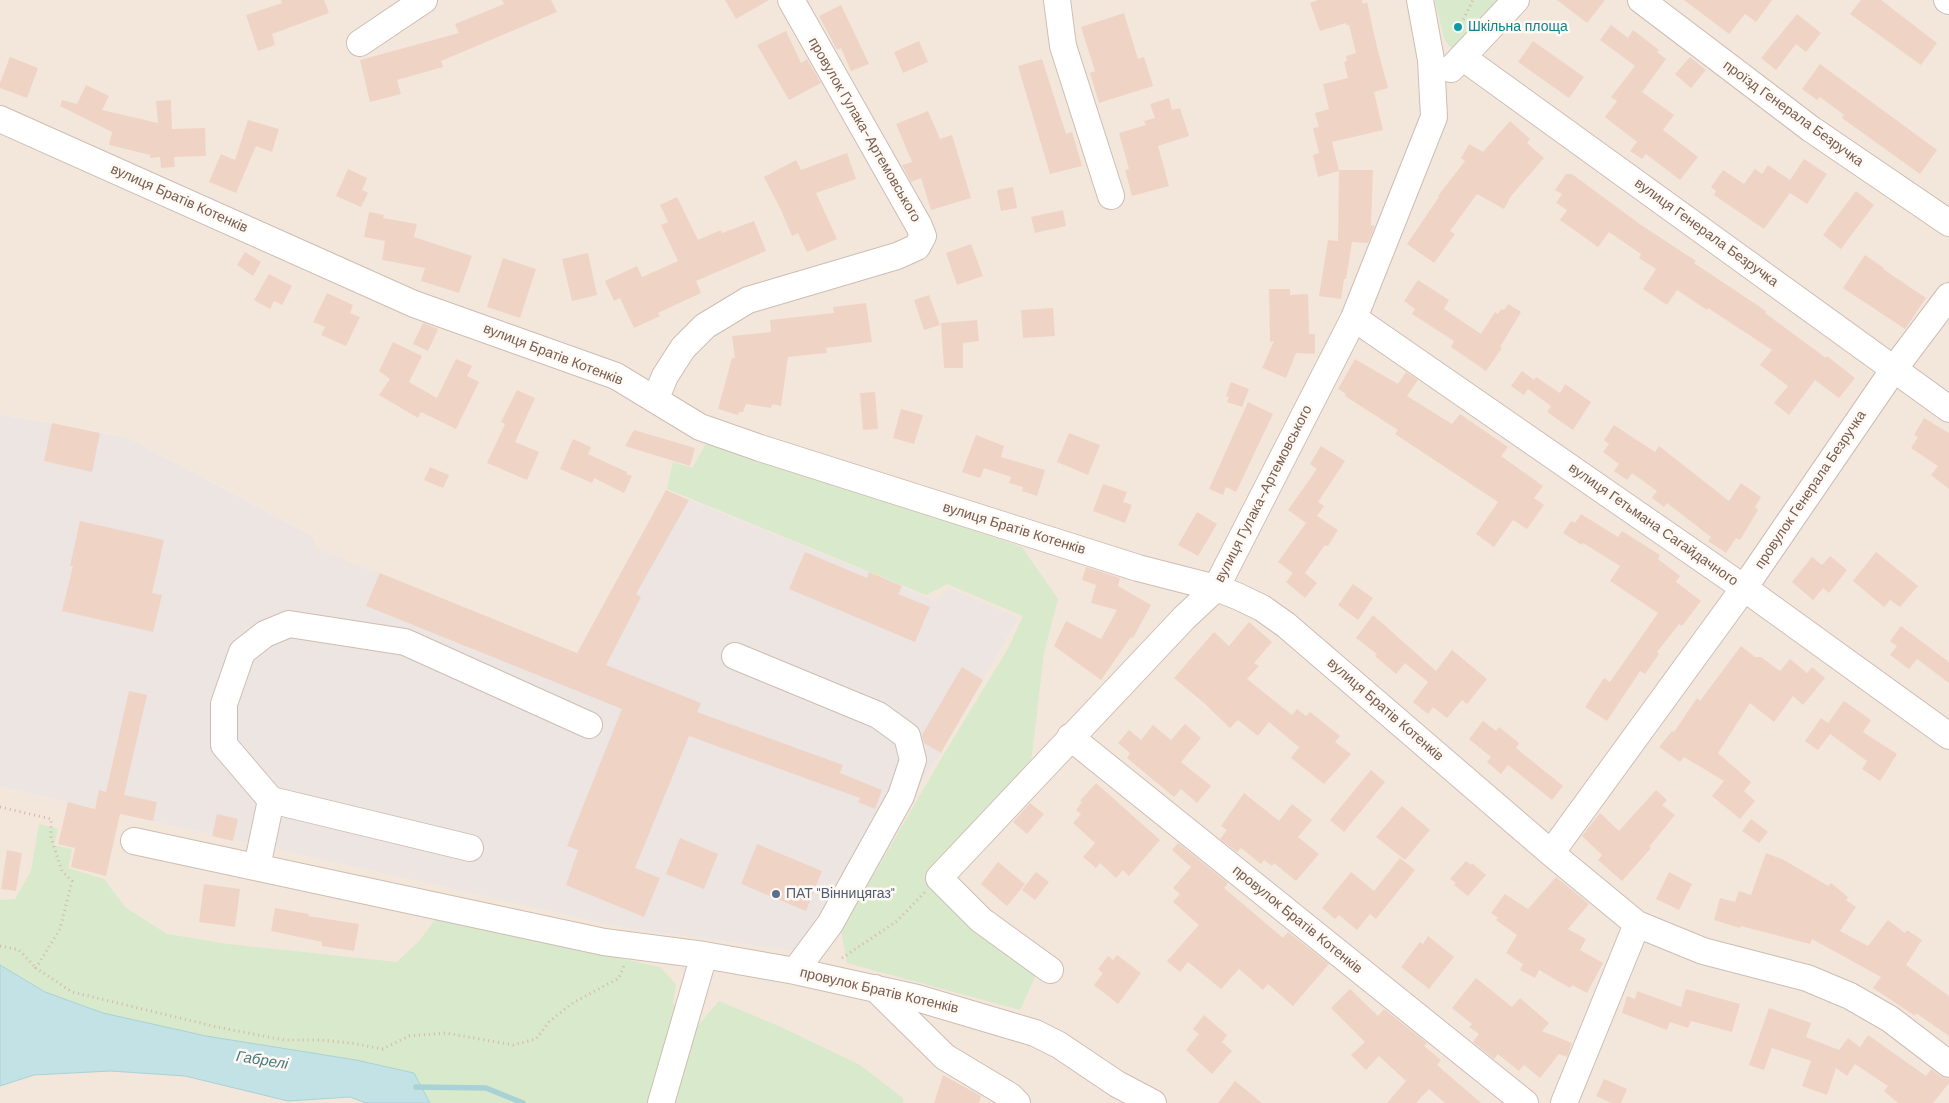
<!DOCTYPE html>
<html>
<head>
<meta charset="utf-8">
<style>
  body { margin:0 }
  canvas { display:block; background:#fcf5ed }
</style>
</head>
<body>
<canvas width="1949" height="1103"></canvas>
<script>
const ctx = document.querySelector('canvas').getContext('2d');
ctx.lineJoin = 'round';
function fillPath(path, color) { ctx.fillStyle = color; ctx.fill(path, 'evenodd'); }
const poly = rows => new Path2D(rows.map(r => 'M' + r).join(''));
function strokePath(path, color, width, dash) { ctx.strokeStyle = color; ctx.lineWidth = width; ctx.lineCap = dash ? 'butt' : 'round'; ctx.setLineDash(dash || []); ctx.stroke(path); }
function label(font, color, halo, rows, align = 'center') {
  ctx.font = font + ' "DM Sans",sans-serif'; ctx.lineWidth = 5; ctx.setLineDash([]); ctx.textBaseline = 'middle'; ctx.strokeStyle = halo; ctx.fillStyle = color; for (const [text, x, y, turn = 0] of rows) {
    ctx.save(); ctx.translate(x, y); ctx.rotate((+turn || 0) * Math.PI / 180); ctx.textAlign = isNaN(turn) ? turn : align; if (halo) ctx.strokeText(text, 0, 0); ctx.fillText(text, 0, 0); ctx.restore();
  }
}
fillPath(poly([
  [0,0,1949,0,1949,1103,0,1103,0,787,525,905,888,835,941,753,1019,618,936,601,869,572,666,490,577,653,316,549,311,535,129,438,0,414]
]), '#f3e7db');
fillPath(poly([
  [0,414,129,438,311,535,317,549,577,653,666,490,869,572,936,601,949,588,1019,618,941,753,888,835,821,954,626,928,0,787]
]), '#ece5e1');
fillPath(poly([
  [1435,0,1511,0,1459,48,1450,47,1444,38],
  [709,439,1022,547,1058,599,1044,653,1030,771,930,876,1039,968,1020,1010,847,963,841,931,944,754,1009,647,1023,616,947,584,926,595,667,489,673,462,692,468],
  [39,824,58,829,54,845,72,849,68,868,104,879,125,907,167,934,228,944,397,962,420,940,436,918,660,967,676,984,673,1004,694,1030,719,1001,781,1027,860,1065,903,1098,903,1103,430,1103,414,1073,356,1060,206,1036,103,1013,45,992,0,967,0,900,15,899,31,871]
]), '#d9e9cb');
const water = poly([
  [0,965,45,992,103,1013,206,1036,356,1060,414,1073,430,1103,366,1103,350,1097,288,1101,185,1076,110,1071,34,1075,0,1086,0,965]
]);
fillPath(water, '#c2e2e5');
strokePath(water, '#a9d2d6', 1);
strokePath(poly([
  [416,1087,486,1088,523,1103]
]), '#a9d2d6', 5.5);
fillPath(poly([
  [281,0,324,0,329,13,272,34,275,45,258,51,246,15,282,3],
  [502,0,551,0,557,12,441,61,443,67,397,80,401,94,370,102,360,60,459,33,455,24,504,4],
  [725,0,769,0,736,19],
  [1318,0,1362,0,1363,4,1367,2,1377,47,1388,88,1374,92,1383,130,1332,142,1339,170,1373,170,1371,225,1375,226,1368,243,1352,242,1346,279,1344,279,1341,299,1319,296,1328,240,1338,241,1339,171,1318,177,1313,155,1319,153,1313,128,1319,127,1315,113,1329,109,1323,84,1348,78,1344,62,1347,61,1346,56,1356,53,1349,25,1346,25,1346,23,1320,31,1310,3],
  [1557,0,1605,0,1587,23],
  [1684,0,1772,0,1756,22,1745,14,1729,34],
  [1861,0,1881,0,1937,43,1921,65,1850,14],
  [841,5,869,64,851,71,841,48,837,50,819,16],
  [1124,13,1138,59,1144,57,1153,86,1099,103,1090,73,1095,71,1081,27],
  [1797,14,1821,33,1806,52,1796,44,1776,70,1761,58],
  [1611,25,1628,38,1633,30,1659,50,1657,52,1666,59,1642,92,1674,115,1663,130,1698,157,1680,180,1646,154,1642,159,1630,151,1637,142,1605,117,1617,101,1611,97,1635,66,1600,40],
  [786,31,801,63,807,59,821,83,789,100,757,45],
  [919,41,928,62,903,73,894,52],
  [1533,41,1584,77,1569,98,1518,62],
  [10,57,38,68,27,98,0,88,0,83],
  [1690,57,1706,70,1691,88,1675,74],
  [1042,59,1066,134,1072,132,1082,166,1050,174,1018,66],
  [1820,64,1937,150,1920,174,1842,118,1844,115,1820,97,1817,100,1802,89],
  [86,85,109,96,102,110,158,123,156,101,171,100,172,129,205,128,206,156,174,157,175,167,161,168,160,157,150,158,150,155,109,145,112,132,60,106,62,100,77,104],
  [1169,98,1172,110,1180,108,1189,136,1158,146,1169,186,1132,196,1125,170,1129,169,1119,133,1146,125,1144,121,1155,118,1150,104],
  [928,111,940,139,952,135,971,198,931,210,921,178,911,182,902,165,912,162,896,124],
  [248,120,279,129,272,152,256,146,236,193,209,182,221,154,235,160],
  [1510,121,1530,139,1527,143,1544,158,1511,196,1504,209,1477,194,1450,231,1455,234,1434,263,1407,244,1439,197,1438,196,1465,161,1461,158,1469,144,1483,152],
  [847,153,856,179,816,193,837,239,807,252,798,233,792,236,781,210,764,177,796,160,801,170],
  [1804,159,1827,174,1807,204,1790,193,1764,229,1714,195,1716,191,1711,187,1723,170,1744,184,1755,169,1762,174,1768,165,1790,180],
  [348,169,367,178,362,190,368,193,361,207,336,196],
  [1566,174,1572,174,1641,225,1696,261,1694,263,1766,311,1765,313,1826,358,1827,356,1855,378,1839,398,1815,380,1789,415,1774,403,1788,386,1760,365,1772,350,1708,308,1707,310,1677,290,1667,305,1643,289,1656,269,1639,258,1641,254,1609,232,1598,247,1560,220,1567,210,1556,203,1562,194,1555,190],
  [1013,187,1017,208,1001,211,997,190],
  [1856,191,1874,205,1841,249,1823,235],
  [677,197,698,240,721,230,722,233,754,221,766,251,696,281,701,293,658,313,660,316,634,328,620,298,614,301,605,281,637,266,642,277,678,261,661,225,668,222,660,205],
  [1063,210,1066,226,1035,233,1031,217],
  [369,212,384,215,383,218,417,224,414,237,472,256,459,293,421,281,425,268,382,260,385,241,364,237],
  [971,244,983,276,957,285,946,253],
  [245,252,261,262,253,276,237,265],
  [588,253,597,295,572,301,562,259],
  [1865,255,1884,268,1883,269,1926,298,1905,329,1843,288],
  [503,258,536,269,520,318,487,307],
  [269,274,292,286,282,305,274,301,270,309,254,300],
  [1418,280,1449,300,1444,309,1481,334,1495,312,1498,314,1501,309,1504,310,1508,304,1521,312,1500,347,1502,348,1486,371,1451,347,1454,341,1412,314,1415,309,1404,301],
  [1269,289,1290,289,1290,295,1308,294,1309,334,1315,334,1315,354,1296,353,1286,378,1262,368,1274,341,1270,342],
  [327,293,353,305,350,313,360,317,346,346,321,335,325,327,313,322],
  [929,295,940,325,924,330,914,300],
  [866,303,872,342,826,348,827,353,788,357,781,406,772,404,771,408,746,404,743,412,739,412,738,415,718,409,732,358,735,358,732,336,771,332,770,320,834,313,833,307],
  [1053,308,1055,336,1023,338,1021,310],
  [977,320,979,341,963,343,963,368,944,368,941,323],
  [423,323,438,329,428,351,413,344],
  [393,342,422,356,409,382,437,398,456,359,472,366,467,376,479,382,456,429,421,412,418,418,379,395,390,379,379,371],
  [1355,359,1398,384,1406,372,1418,380,1407,396,1452,424,1460,414,1508,447,1501,456,1543,486,1534,498,1544,505,1527,529,1513,520,1494,547,1476,534,1498,502,1395,434,1398,430,1345,396,1346,394,1338,389],
  [1522,371,1534,380,1536,377,1560,393,1565,384,1591,402,1573,430,1547,412,1551,406,1528,389,1524,395,1511,386],
  [1231,382,1249,389,1242,407,1227,402,1229,397,1226,396],
  [517,390,535,398,515,442,539,452,527,480,487,463,505,424,501,422],
  [875,392,878,429,863,430,860,393],
  [1248,402,1273,414,1236,492,1226,487,1223,495,1209,489],
  [901,409,923,415,914,444,893,438],
  [1924,418,1949,433,1949,489,1931,475,1938,466,1911,448,1918,437,1914,435],
  [52,423,100,433,92,472,44,461],
  [1614,425,1655,452,1659,446,1729,501,1741,483,1761,497,1755,507,1758,510,1740,540,1736,538,1726,553,1708,541,1711,537,1667,503,1664,507,1652,498,1657,491,1632,473,1627,480,1614,471,1619,464,1603,452,1609,444,1604,440],
  [634,430,695,448,690,466,625,446],
  [1069,433,1100,445,1088,475,1057,462],
  [976,435,1004,446,1001,457,1045,470,1037,496,1022,491,1023,487,1009,483,1011,477,984,468,980,478,962,472],
  [573,439,591,447,588,454,627,472,626,474,632,476,624,493,594,478,592,483,560,469],
  [1321,446,1345,461,1318,502,1324,506,1317,516,1338,530,1328,546,1325,545,1305,573,1317,583,1305,598,1286,582,1293,573,1278,562,1306,523,1288,510,1317,469,1310,464],
  [430,467,449,475,443,488,424,480],
  [1103,484,1127,492,1123,502,1132,505,1125,523,1093,511],
  [666,490,689,500,636,594,641,597,606,665,701,703,697,712,843,765,840,773,882,790,875,809,858,802,860,798,689,736,635,868,660,878,644,917,566,885,578,850,567,846,622,709,366,606,380,573,577,653],
  [1197,512,1217,524,1198,556,1178,545],
  [1581,514,1618,537,1622,531,1660,555,1658,559,1680,576,1676,582,1701,601,1682,626,1679,624,1657,652,1659,654,1645,674,1640,671,1607,721,1585,707,1604,678,1610,682,1658,613,1610,581,1620,566,1583,543,1582,545,1563,533,1571,521,1575,523],
  [80,521,164,540,152,593,162,595,153,632,62,611,73,566,70,566],
  [805,552,867,578,869,572,902,586,898,594,930,607,915,642,789,589],
  [1876,552,1918,586,1900,607,1890,600,1884,607,1853,581],
  [1830,556,1847,570,1829,593,1823,588,1813,600,1792,582,1812,557,1822,565],
  [1086,567,1120,578,1118,586,1151,605,1133,638,1131,637,1101,680,1054,646,1066,621,1101,639,1117,610,1091,603,1096,585,1082,580],
  [1353,584,1373,598,1358,620,1338,605],
  [1373,615,1436,671,1452,650,1487,679,1467,704,1462,700,1447,718,1433,707,1428,714,1413,702,1428,682,1405,663,1396,674,1375,656,1377,654,1356,638],
  [1249,622,1272,642,1254,663,1259,666,1247,679,1292,715,1297,709,1306,716,1310,712,1340,736,1335,742,1351,754,1324,784,1291,758,1299,747,1269,722,1258,736,1238,720,1230,728,1204,703,1174,678,1214,632,1229,646],
  [1901,626,1949,662,1949,683,1917,659,1909,669,1890,655,1897,646,1890,641],
  [1741,646,1755,657,1761,657,1780,671,1790,659,1807,673,1812,667,1825,678,1803,705,1793,696,1774,722,1750,703,1718,753,1751,782,1744,791,1755,801,1740,819,1712,796,1724,781,1684,757,1680,762,1659,747,1672,731,1674,732,1697,698,1700,701],
  [962,667,983,680,941,753,924,743,922,735],
  [129,691,147,695,124,795,157,802,153,821,120,814,106,876,71,867,75,848,58,844,68,802,95,809,99,790,106,792],
  [1844,701,1871,720,1863,732,1897,754,1880,781,1862,769,1867,761,1830,734,1818,750,1805,741,1821,718,1828,723],
  [1483,721,1496,731,1499,727,1519,743,1516,748,1563,786,1552,800,1508,765,1501,774,1487,762,1491,757,1469,739],
  [1185,724,1201,738,1181,762,1211,786,1197,803,1181,789,1174,797,1127,758,1130,753,1118,743,1129,730,1141,740,1153,725,1171,740],
  [1371,770,1385,782,1344,832,1330,820],
  [1096,783,1160,840,1129,876,1123,870,1116,878,1100,863,1096,868,1083,857,1095,843,1073,823,1081,814,1076,810,1082,802,1080,801],
  [1656,790,1667,800,1662,805,1675,815,1649,847,1651,848,1622,881,1598,860,1602,855,1582,836,1600,813,1619,831],
  [1244,793,1279,821,1292,804,1312,820,1298,837,1319,854,1296,881,1274,863,1272,866,1264,860,1261,864,1241,848,1237,852,1220,839,1227,830,1221,826],
  [1030,803,1044,814,1027,834,1013,822],
  [1402,806,1430,830,1405,860,1376,837],
  [217,814,238,819,233,841,212,836],
  [1751,819,1768,832,1759,843,1742,831],
  [680,838,718,854,704,889,666,874],
  [1178,843,1228,883,1224,888,1283,938,1288,932,1329,964,1293,1006,1268,984,1263,990,1239,969,1221,989,1188,962,1180,972,1167,961,1199,925,1173,902,1180,894,1173,888,1191,867,1172,850],
  [757,844,822,871,806,911,741,884],
  [7,850,22,853,16,891,1,889],
  [1766,853,1784,860,1828,886,1831,883,1848,897,1846,900,1856,907,1840,931,1868,946,1888,920,1905,933,1907,930,1922,940,1906,965,1949,996,1949,1036,1916,1013,1915,1016,1873,988,1881,977,1812,939,1810,944,1741,926,1740,928,1714,920,1720,898,1735,902,1739,891,1751,895],
  [1400,858,1415,870,1376,919,1370,914,1357,930,1339,915,1335,919,1322,908,1351,872,1374,891],
  [1466,861,1471,865,1472,863,1486,875,1468,896,1454,885,1456,883,1450,879],
  [998,862,1025,884,1007,906,981,884],
  [1036,872,1049,882,1035,900,1022,890],
  [1669,872,1692,884,1679,910,1656,899],
  [1556,877,1589,904,1568,929,1586,939,1580,950,1603,963,1587,993,1572,985,1570,988,1539,970,1535,978,1520,970,1523,964,1506,953,1517,935,1496,920,1498,918,1491,913,1505,894,1528,909],
  [204,884,240,889,235,927,199,922],
  [275,908,309,914,308,916,359,924,354,951,322,946,322,942,271,931],
  [1428,936,1454,957,1429,989,1401,967,1420,942,1423,944],
  [1117,955,1141,973,1118,1004,1094,985,1103,973,1098,969,1108,956,1113,960],
  [1476,978,1512,1007,1520,998,1549,1023,1542,1031,1572,1043,1567,1057,1559,1054,1540,1078,1524,1065,1519,1071,1498,1054,1494,1059,1473,1042,1479,1034,1469,1027,1472,1024,1452,1008],
  [1350,989,1378,1016,1384,1009,1427,1043,1424,1046,1441,1060,1437,1065,1481,1103,1445,1103,1429,1089,1416,1103,1387,1103,1406,1081,1379,1056,1366,1070,1351,1055,1365,1042,1331,1008],
  [1686,989,1740,1004,1732,1032,1691,1021,1688,1028,1670,1022,1667,1030,1622,1013,1627,996,1635,999,1637,991,1681,1007],
  [1769,1008,1811,1023,1806,1037,1839,1050,1848,1038,1860,1047,1868,1035,1926,1076,1931,1069,1940,1076,1949,1079,1949,1083,1933,1103,1898,1103,1884,1091,1888,1086,1855,1064,1847,1076,1836,1068,1827,1095,1802,1086,1811,1061,1772,1048,1764,1070,1749,1065],
  [1204,1015,1227,1035,1222,1042,1232,1051,1212,1074,1186,1050,1199,1034,1193,1029],
  [943,1075,981,1096,979,1103,934,1103],
  [1604,1079,1627,1089,1621,1103,1612,1103,1596,1096],
  [1235,1081,1262,1103,1218,1103]
]), '#efd4c6');
const minor = poly([
  [1057,0,1063,46,1111,196],
  [1641,0,1811,129,1949,223],
  [1947,0,1949,1],
  [360,43,424,0],
  [1462,57,1949,409],
  [1451,69,1516,0],
  [0,119,414,304,616,376,700,427,760,448,1138,568,1216,588,1237,596,1262,608,1286,625,1551,853,1637,924,1703,951,1807,978,1850,996,1890,1019,1949,1064],
  [1354,318,1744,588,1949,736],
  [656,398,665,376,683,348,705,326,748,300,897,256,917,247,923,236,919,226,791,0],
  [735,656,878,715,907,736,913,760,901,796,830,924,795,971],
  [1070,737,1525,1103],
  [134,841,604,942,704,955,795,971,917,998,1035,1033,1059,1045,1117,1084,1153,1103],
  [470,848,271,800,224,745,224,704,242,652,265,634,289,624,405,642,589,725],
  [1551,853,1744,588,1894,369,1949,296],
  [257,867,271,800],
  [1050,970,981,920,939,878,1184,618,1216,588,1354,318,1434,117,1431,60,1420,0],
  [875,988,945,1057,1010,1096,1017,1103],
  [661,1103,704,955],
  [1564,1103,1637,924]
]);
strokePath(minor, '#cebdb2', 28);
strokePath(poly([
  [1461,24,1473,0],
  [0,807,51,819,51,838,62,871,72,881,60,929,36,968,72,992,217,1027,284,1040,320,1040,351,1043,383,1049,409,1036,446,1033,513,1045,536,1039,549,1022,571,1004,619,978,624,965],
  [0,946,19,950,36,968],
  [842,958,897,921,925,892]
]), '#d5b7a8', 3, [1, 4]);
strokePath(minor, '#fff', 26);
for (const [x, y, r, color] of [
  [1458,27,5,"#0f9aa8"],
  [776,894,5,"#5c6f8a"]
]) { const dot = new Path2D(); dot.arc(x, y, r, 0, 2 * Math.PI); ctx.fillStyle = color; ctx.fill(dot); strokePath(dot, '#fef9f3', 2); }
label('14px', '#0d838f', '#fef9f3', [
  ["Шкільна площа",1468,27]
], 'left');
label('14px', '#765b50', '#fef9f3', [
  ["проїзд Генерала Безручка",1793,114,36],
  ["провулок Гулака-Артемовського",864,130,60],
  ["вулиця Братів Котенків",179,199,24],
  ["вулиця Генерала Безручка",1706,233,36],
  ["вулиця Братів Котенків",553,355,21],
  ["провулок Генерала Безручка",1811,490,-56],
  ["вулиця Гулака-Артемовського",1264,494,-63],
  ["вулиця Гетьмана Сагайдачного",1653,525,35],
  ["вулиця Братів Котенків",1014,529,17],
  ["вулиця Братів Котенків",1385,710,41],
  ["провулок Братів Котенків",1297,920,39],
  ["провулок Братів Котенків",879,991,13]
]);
label('14px', '#4e5e75', '#fef9f3', [
  ["ПАТ \"Вінницягаз\"",786,894]
], 'left');
label('italic 15px', '#477b80', '#fef9f3', [
  ["Габрелі",262,1061,9]
]);
</script>
</body>
</html>
